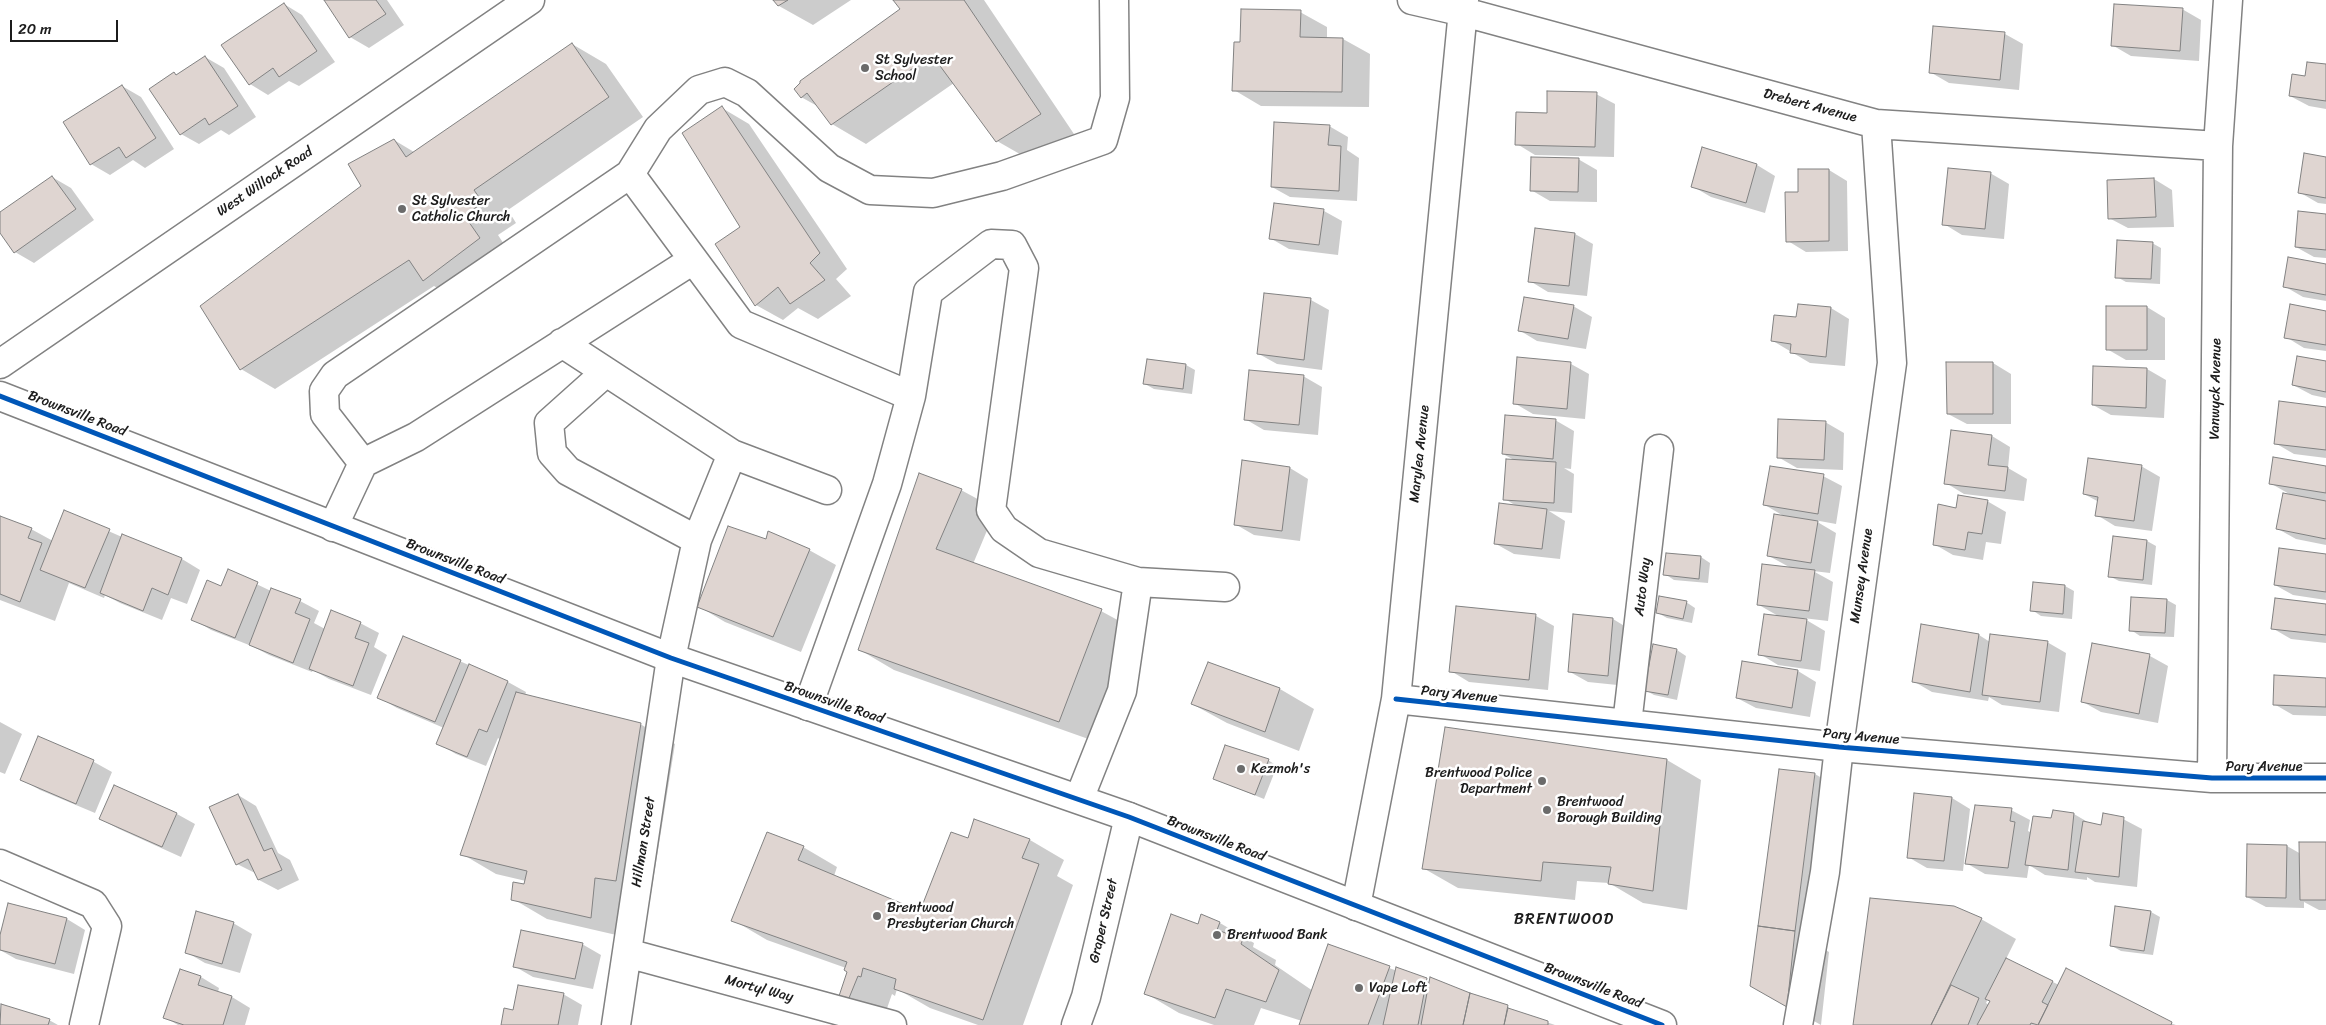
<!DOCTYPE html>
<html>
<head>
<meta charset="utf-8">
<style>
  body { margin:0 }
  #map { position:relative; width:2326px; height:1025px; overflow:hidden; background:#fff; font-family:Sriracha,sans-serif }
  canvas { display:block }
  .scale { position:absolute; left:10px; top:20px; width:108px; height:22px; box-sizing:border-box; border:2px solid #1c1c1c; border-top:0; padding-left:6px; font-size:15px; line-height:18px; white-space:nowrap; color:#1c1c1c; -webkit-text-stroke:4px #fff; paint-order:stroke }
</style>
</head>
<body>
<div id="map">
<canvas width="2326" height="1025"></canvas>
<div class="scale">20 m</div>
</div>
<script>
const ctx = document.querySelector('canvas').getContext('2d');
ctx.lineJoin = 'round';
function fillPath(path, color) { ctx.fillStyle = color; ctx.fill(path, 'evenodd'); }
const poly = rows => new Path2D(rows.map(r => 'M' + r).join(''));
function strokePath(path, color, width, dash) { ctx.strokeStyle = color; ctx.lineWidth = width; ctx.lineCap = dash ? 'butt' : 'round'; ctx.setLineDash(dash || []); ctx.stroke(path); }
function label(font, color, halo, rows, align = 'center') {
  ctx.font = font + ' Sriracha,sans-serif'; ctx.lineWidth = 5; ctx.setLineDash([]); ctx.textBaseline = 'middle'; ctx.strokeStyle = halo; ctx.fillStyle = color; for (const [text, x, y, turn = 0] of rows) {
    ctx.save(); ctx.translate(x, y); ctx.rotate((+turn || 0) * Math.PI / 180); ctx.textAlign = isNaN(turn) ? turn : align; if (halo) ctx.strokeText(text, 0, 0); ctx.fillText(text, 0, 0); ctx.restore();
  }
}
fillPath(poly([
  [326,0,387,0,404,25,369,48,350,37],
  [775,0,851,0,813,25,779,6],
  [895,0,984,0,1074,134,1032,161,997,141,954,83,866,144,832,124,819,107,801,97,901,9],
  [284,4,302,15,335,62,299,86,289,81,268,95,250,84],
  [2182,9,2201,20,2199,61,2131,56,2112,45],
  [1300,12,1327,27,1327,39,1343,39,1370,54,1369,107,1261,106,1234,90,1241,43],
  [2005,34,2023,44,2019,90,1949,83,1930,72],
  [572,44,606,64,643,117,508,210,516,223,498,235,513,258,458,300,434,286,275,389,241,369,394,140,414,152],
  [205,57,224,68,256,117,229,135,221,130,199,144,181,134,174,74,177,76],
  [2326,66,2326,109,2309,106,2290,96,2306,77],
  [122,86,141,97,174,149,145,168,133,160,110,175,91,164],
  [1596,94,1615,104,1614,157,1535,155,1517,144],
  [722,108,749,124,847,269,836,279,851,296,818,319,798,308,783,320,756,305],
  [1329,126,1348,137,1347,150,1359,158,1357,201,1290,197,1272,187],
  [1703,149,1757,165,1775,176,1765,213,1711,197,1692,186],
  [2326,158,2326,204,2318,203,2299,192],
  [1578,159,1597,170,1597,202,1550,201,1531,190],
  [1829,170,1847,181,1848,251,1806,252,1788,241,1799,193],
  [1990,173,2009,184,2004,239,1962,235,1944,224],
  [52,177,71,188,94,220,34,263,15,252,0,231,0,213],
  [2154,179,2172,190,2174,227,2128,228,2109,218],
  [1324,211,1342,221,1338,255,1289,249,1270,238],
  [2326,215,2326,258,2314,257,2296,247],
  [1536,229,1575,234,1593,244,1587,296,1548,292,1530,281],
  [2152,243,2161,248,2160,284,2126,282,2117,277],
  [2326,266,2326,301,2303,297,2284,286],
  [1311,300,1329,310,1322,370,1277,364,1259,354],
  [1573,306,1592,317,1586,349,1537,341,1519,330],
  [2147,307,2165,318,2165,360,2126,360,2107,349],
  [1831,308,1849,319,1845,366,1810,363,1773,341,1797,318],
  [2326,312,2326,351,2304,348,2286,337],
  [1148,360,1186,365,1195,370,1192,394,1154,389,1145,384],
  [2326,362,2326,398,2312,395,2293,385],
  [1993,363,2011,374,2011,424,1967,424,1948,414],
  [1571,364,1589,374,1585,419,1533,414,1514,403],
  [2094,367,2147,369,2166,380,2164,418,2111,415,2093,405],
  [1303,376,1322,387,1318,435,1264,430,1245,419],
  [2326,408,2326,458,2294,454,2275,443],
  [1555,420,1574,431,1571,469,1564,468,1574,474,1572,513,1549,511,1565,521,1560,559,1514,554,1496,544,1518,507,1505,499,1516,461,1503,454],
  [1825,422,1844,433,1843,470,1797,468,1778,457],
  [1952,431,1992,436,2010,447,2008,468,2027,479,2024,501,1964,494,1946,483],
  [2141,466,2160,477,2152,531,2115,526,2097,515,2099,502,2084,494],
  [2326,467,2326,545,2296,539,2278,529,2291,495,2270,483],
  [1290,468,1308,479,1300,541,1254,535,1235,524],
  [1823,476,1842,486,1836,524,1814,520,1836,533,1830,573,1813,571,1833,582,1828,621,1803,618,1825,631,1820,671,1778,665,1760,654,1780,617,1759,605,1791,568,1769,556,1787,518,1765,505],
  [961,490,996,509,973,564,1101,611,1136,630,1094,741,894,670,860,650],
  [1987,501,2006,512,2001,544,1986,542,1983,560,1953,555,1934,544,1957,509],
  [65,512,122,537,182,559,200,570,187,604,171,598,162,620,120,603,105,595,104,598,69,583,55,621,0,600,0,517,31,529,53,541],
  [767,540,809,550,836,565,801,652,725,622,698,606],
  [2147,541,2156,546,2152,585,2119,581,2109,576],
  [2326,556,2326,600,2293,595,2275,585],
  [1701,557,1710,563,1708,583,1674,580,1665,574],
  [229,571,271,591,300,601,319,611,314,623,325,629,360,623,379,633,374,647,387,655,371,695,329,679,313,670,312,672,269,655,254,647,211,630,193,619,222,588],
  [2065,586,2074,591,2072,619,2041,616,2032,610],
  [2132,598,2167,600,2176,605,2174,637,2140,636,2131,630],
  [1686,602,1695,608,1692,623,1667,618,1658,613],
  [2326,606,2326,643,2291,639,2272,628],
  [1536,616,1554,626,1548,690,1469,682,1451,671],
  [1574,616,1613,619,1631,630,1627,686,1588,682,1570,672],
  [1922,625,1979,635,1990,642,2047,642,2066,653,2059,712,2002,705,1989,697,1988,701,1932,692,1913,681],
  [404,637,508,682,526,692,525,696,640,724,675,744,650,900,629,897,625,937,547,919,513,899,525,886,526,881,496,874,462,854,501,740,498,738,486,766,456,754,437,743,444,728,397,708,378,697],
  [2093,645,2150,656,2168,666,2158,723,2101,712,2083,702],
  [1677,650,1686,656,1677,700,1654,695,1645,690],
  [1209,664,1280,689,1314,709,1299,751,1227,723,1192,704],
  [1798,671,1816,682,1810,717,1756,708,1737,698],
  [2326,679,2326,716,2293,715,2274,704],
  [0,722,22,734,5,774,0,772],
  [1446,728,1667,760,1701,780,1687,910,1643,903,1609,883,1577,881,1575,900,1458,888,1423,868],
  [38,738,94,762,112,772,95,813,40,790,21,779],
  [1268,760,1277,766,1264,799,1214,779],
  [1815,774,1842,790,1822,948,1829,952,1821,1025,1785,1005],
  [115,787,177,814,195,824,181,857,119,829,100,819],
  [238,795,256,806,278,853,290,860,299,880,278,890,259,880,257,874,237,864],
  [1952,798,1970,809,1963,871,1927,868,1908,857],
  [2011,810,2030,820,2028,831,2032,833,2052,819,2054,812,2074,814,2091,824,2102,826,2123,819,2142,829,2137,887,2095,882,2087,877,2087,880,2045,875,2029,865,2027,878,1985,874,1966,863],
  [975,821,1030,840,1064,860,1057,876,1073,885,1023,1025,978,1025,930,1008,897,989,895,996,892,994,884,1017,875,1015,841,995,849,972,846,968,767,940,733,920,803,847,837,867,834,876,920,912,968,840],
  [2326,843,2326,910,2319,910,2304,902,2304,908,2266,907,2247,897,2249,846,2287,846,2301,854],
  [1953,907,1981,919,2016,939,2006,959,2059,985,2176,1025,1854,1025],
  [1988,999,1991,1001,1989,1005,1986,1003],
  [2116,908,2151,912,2160,917,2153,955,2121,951,2112,946],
  [1202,916,1220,923,1254,943,1253,947,1276,960,1275,965,1313,991,1389,968,1555,1025,1300,1025,1302,1021,1261,1008,1254,1025,1214,1025,1179,1013,1145,993,1199,925],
  [67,919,85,930,74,974,16,959,0,950,0,940],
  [233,923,252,934,240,973,205,963,186,952],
  [582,944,601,955,593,989,533,977,514,966],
  [180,970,201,977,219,988,218,992,232,997,250,1008,245,1025,178,1025,164,1017],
  [563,994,582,1005,578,1025,502,1025,514,1012],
  [2,1006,49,1020,58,1025,0,1025]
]), '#0003');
const building = poly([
  [324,0,376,0,386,14,349,38,324,0],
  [773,0,788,0,778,6,773,0],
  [893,0,964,0,1041,114,996,142,932,55,831,125,807,93,801,98,794,89,800,83,800,81,900,9,893,0],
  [284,3,317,51,279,77,273,68,249,85,221,45,284,3],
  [2114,4,2183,8,2180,51,2111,46,2114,4],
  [1241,9,1301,10,1300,37,1343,38,1342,92,1232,91,1234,42,1240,42,1241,9],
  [1933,26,2005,32,2000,80,1929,73,1933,26],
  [572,43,609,97,474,190,483,203,464,215,480,238,423,281,409,260,240,370,200,306,361,186,348,164,394,139,406,157,572,43],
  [205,56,238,106,209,125,205,118,180,135,149,89,174,72,176,75,205,56],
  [2307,62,2326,64,2326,101,2289,96,2292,74,2305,76,2307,62],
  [122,85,156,138,126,158,119,147,90,165,63,122,122,85],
  [1547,91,1597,92,1595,147,1515,145,1516,112,1547,113,1547,91],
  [722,106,820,253,810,263,825,280,790,304,778,287,755,306,715,244,740,227,682,133,722,106],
  [1274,122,1330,125,1328,145,1341,146,1339,191,1271,187,1274,122],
  [1702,147,1757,164,1746,203,1691,187,1702,147],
  [2304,153,2326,157,2326,198,2298,193,2304,153],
  [1531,157,1579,158,1578,192,1530,191,1531,157],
  [1948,168,1991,172,1985,229,1942,225,1948,168],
  [1798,169,1829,169,1829,241,1786,242,1785,192,1798,192,1798,169],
  [52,176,76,209,14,253,0,233,0,212,52,176],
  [2154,178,2156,217,2108,219,2107,180,2154,178],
  [1274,203,1324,209,1319,245,1269,239,1274,203],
  [2298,211,2326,214,2326,250,2295,247,2298,211],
  [1535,228,1575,233,1569,286,1528,282,1535,228],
  [2117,240,2153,242,2151,279,2115,278,2117,240],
  [2288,257,2326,264,2326,295,2283,287,2288,257],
  [1264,293,1311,298,1304,360,1257,354,1264,293],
  [1524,297,1574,305,1568,339,1518,331,1524,297],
  [1798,304,1831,307,1826,357,1790,353,1791,344,1771,341,1774,315,1796,317,1798,304],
  [2290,304,2326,311,2326,345,2284,338,2290,304],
  [2106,306,2147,306,2147,350,2106,350,2106,306],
  [2297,356,2326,361,2326,392,2292,385,2297,356],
  [1517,357,1571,362,1567,409,1513,404,1517,357],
  [1147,359,1186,364,1183,389,1143,384,1147,359],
  [1946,362,1993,362,1993,414,1947,414,1946,362],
  [2093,366,2147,368,2146,408,2092,405,2093,366],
  [1249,370,1304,375,1299,425,1244,420,1249,370],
  [2279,401,2326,407,2326,450,2274,444,2279,401],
  [1505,415,1556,419,1553,459,1502,454,1505,415],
  [1778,419,1826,421,1824,460,1777,458,1778,419],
  [1951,430,1992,435,1988,465,2008,467,2005,491,1944,484,1951,430],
  [2273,457,2326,466,2326,493,2269,484,2273,457],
  [2088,458,2142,465,2134,521,2095,516,2098,497,2083,494,2088,458],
  [1506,459,1556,462,1554,503,1503,500,1506,459],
  [1242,460,1290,467,1282,531,1234,525,1242,460],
  [1770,466,1824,474,1818,514,1763,505,1770,466],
  [919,473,962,489,936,549,1102,609,1059,722,858,650,919,473],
  [2283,493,2326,501,2326,539,2276,529,2283,493],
  [1958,495,1988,500,1982,534,1968,532,1965,550,1933,545,1938,504,1956,508,1958,495],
  [1499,503,1547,509,1542,549,1494,544,1499,503],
  [64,510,110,529,85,588,40,570,64,510],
  [1774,514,1818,521,1811,563,1767,556,1774,514],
  [0,516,32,528,28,538,42,543,20,602,0,594,0,516],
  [728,526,766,539,768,531,810,549,773,637,697,607,728,526],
  [122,534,182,558,168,595,152,588,143,611,100,593,122,534],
  [2113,536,2147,540,2143,580,2108,577,2113,536],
  [2279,548,2326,554,2326,592,2274,585,2279,548],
  [1666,553,1701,556,1699,579,1663,575,1666,553],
  [1762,564,1815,570,1809,611,1757,605,1762,564],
  [228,569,258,582,235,638,191,620,207,580,221,586,228,569],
  [2033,582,2065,585,2063,614,2030,611,2033,582],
  [271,588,301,599,295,613,310,619,293,663,249,645,271,588],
  [1659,596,1687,601,1683,619,1656,613,1659,596],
  [2131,597,2167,599,2165,633,2129,631,2131,597],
  [2275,598,2326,604,2326,635,2271,629,2275,598],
  [1456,606,1536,614,1529,680,1449,672,1456,606],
  [331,610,361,622,355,638,369,643,353,686,309,669,331,610],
  [1573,614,1613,618,1608,676,1568,672,1573,614],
  [1764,614,1807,619,1801,661,1758,655,1764,614],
  [1921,624,1979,634,1970,692,1912,682,1921,624],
  [1990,634,2048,641,2040,702,1982,695,1990,634],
  [403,636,461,660,435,722,377,698,403,636],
  [2092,643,2150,654,2139,714,2081,702,2092,643],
  [1653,644,1677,649,1668,695,1644,691,1653,644],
  [1742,661,1798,670,1792,708,1736,698,1742,661],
  [1208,662,1280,688,1265,732,1191,704,1208,662],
  [469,664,508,681,487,732,479,729,467,757,436,744,469,664],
  [2274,675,2326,678,2326,707,2273,705,2274,675],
  [516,692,641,723,616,881,595,878,591,918,511,900,513,882,524,884,527,871,460,855,516,692],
  [1445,727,1667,759,1653,891,1608,884,1611,867,1543,862,1541,881,1422,869,1445,727],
  [38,736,94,760,76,804,20,780,38,736],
  [1225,745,1269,759,1255,795,1213,779,1225,745],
  [1779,769,1815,773,1795,931,1758,926,1779,769],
  [114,785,177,813,162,847,99,819,114,785],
  [1914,793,1952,797,1944,861,1907,858,1914,793],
  [238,794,264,851,272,848,282,870,258,880,248,859,236,865,209,807,238,794],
  [1975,805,2012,808,2010,821,2015,822,2008,868,1965,864,1975,805],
  [2053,810,2074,813,2068,870,2025,865,2033,816,2051,818,2053,810],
  [2103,813,2124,817,2119,877,2075,872,2083,821,2101,825,2103,813],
  [974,819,1030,839,1022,858,1039,864,983,1020,894,989,896,979,863,968,861,977,858,976,849,998,839,996,847,972,844,970,847,962,731,921,767,832,804,846,798,860,920,911,951,832,968,838,974,819],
  [2299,842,2326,842,2326,900,2300,900,2299,842],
  [2247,844,2287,845,2286,898,2246,897,2247,844],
  [1870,898,1954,906,1982,918,1931,1025,1853,1025,1870,898],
  [8,903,67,918,55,964,0,950,0,935,8,903],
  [2115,906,2151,911,2144,951,2110,946,2115,906],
  [196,911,234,922,222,964,185,953,196,911],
  [1171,914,1198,924,1201,914,1220,922,1217,930,1243,939,1241,944,1279,970,1266,1002,1226,989,1215,1018,1144,994,1171,914],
  [1758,926,1795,931,1787,1007,1750,986,1758,926],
  [521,930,583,943,575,979,513,967,521,930],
  [1328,944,1390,966,1368,1025,1299,1025,1328,944],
  [2006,958,2053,981,2042,1002,2048,1005,2038,1025,2031,1023,2030,1025,1977,1025,1990,1001,1985,999,2006,958],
  [1396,967,1427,978,1418,1025,1383,1025,1396,967],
  [2066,968,2172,1022,2171,1025,2038,1025,2066,968],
  [180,969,201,976,198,985,232,996,223,1025,184,1025,163,1018,180,969],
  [1430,977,1470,993,1463,1025,1421,1025,1430,977],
  [518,985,564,993,558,1025,501,1025,504,1008,513,1010,518,985],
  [1951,985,1979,998,1968,1025,1931,1025,1951,985],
  [1470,993,1508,1005,1504,1025,1463,1025,1470,993],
  [1,1004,50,1019,48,1025,0,1025,1,1004],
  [1508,1008,1548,1021,1548,1025,1504,1025,1508,1008]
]);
fillPath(building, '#dfd5d1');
strokePath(building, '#828282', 1);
const minor = poly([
  [1412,0,1464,12,1876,124,2218,146],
  [630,174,741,324,911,396,887,484,808,706],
  [562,343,732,454,827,490],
  [0,364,530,0],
  [606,372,549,423,552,453,568,471,697,540],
  [911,396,928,292,991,244,1012,245,1024,268,991,510,1004,529,1039,553,1138,582,1225,587],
  [363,463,325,414,324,391,335,375,630,174,658,129,699,90,725,82,747,93,829,168,870,190,933,193,1002,176,1103,140,1115,98,1114,0],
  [333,527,363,463,416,437,693,260],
  [1396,699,1839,747,2212,778,2326,778],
  [1627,724,1659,449],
  [2212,778,2218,146,2228,0],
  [1079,799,1122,691,1138,582],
  [0,864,93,904,107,926,84,1025],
  [1356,906,1396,699,1464,0],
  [627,953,892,1025],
  [616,1025,671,658,697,540,732,454],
  [1076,1025,1086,997,1129,817],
  [1798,1025,1825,872,1839,747,1892,363,1876,124]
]);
const major = poly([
  [0,396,671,658,1129,817,1662,1025]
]);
strokePath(minor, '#828282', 31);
strokePath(major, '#828282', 31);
strokePath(minor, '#fff', 28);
strokePath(major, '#fff', 28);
strokePath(poly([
  [0,396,671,658,1129,817,1662,1025],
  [1396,699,1839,747,2212,778,2326,778]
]), '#0057b8', 5);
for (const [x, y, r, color] of [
  [865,68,5,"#6b6b6b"],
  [402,209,5,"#6b6b6b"],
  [1241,769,5,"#6b6b6b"],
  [1542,781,5,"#6b6b6b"],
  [1547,810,5,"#6b6b6b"],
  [877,916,5,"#6b6b6b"],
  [1217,935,5,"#6b6b6b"],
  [1359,988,5,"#6b6b6b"]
]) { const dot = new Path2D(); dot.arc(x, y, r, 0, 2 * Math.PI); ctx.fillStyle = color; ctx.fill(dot); strokePath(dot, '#fff', 2); }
label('14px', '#1c1c1c', '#fff', [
  ["St Sylvester",875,60],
  ["School",875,76],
  ["St Sylvester",412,201],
  ["Catholic Church",412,217],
  ["Kezmoh's",1251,769],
  ["Brentwood Police",1532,773,"right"],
  ["Department",1532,789,"right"],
  ["Brentwood",1557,802],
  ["Borough Building",1557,818],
  ["Brentwood",887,908],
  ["Presbyterian Church",887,924],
  ["Brentwood Bank",1227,935],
  ["Vape Loft",1369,988]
], 'left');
label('14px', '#1c1c1c', '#fff', [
  ["Drebert Avenue",1810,106,15],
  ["West Willock Road",265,182,-34],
  ["Vanwyck Avenue",2216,389,-89],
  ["Brownsville Road",77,414,21],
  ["Marylea Avenue",1420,454,-84],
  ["Brownsville Road",455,562,21],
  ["Munsey Avenue",1862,576,-82],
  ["Auto Way",1643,587,-83],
  ["Pary Avenue",1459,695,6],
  ["Brownsville Road",834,703,19],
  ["Pary Avenue",1861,737,5],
  ["Pary Avenue",2264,767],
  ["Brownsville Road",1216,839,21],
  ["Hillman Street",644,842,-81],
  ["Graper Street",1104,921,-77],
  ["Brownsville Road",1593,986,21],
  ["Mortyl Way",759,989,15]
]);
ctx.letterSpacing = '1px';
label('16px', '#1c1c1c', '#fff', [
  ["BRENTWOOD",1564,920]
]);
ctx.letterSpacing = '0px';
</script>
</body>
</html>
